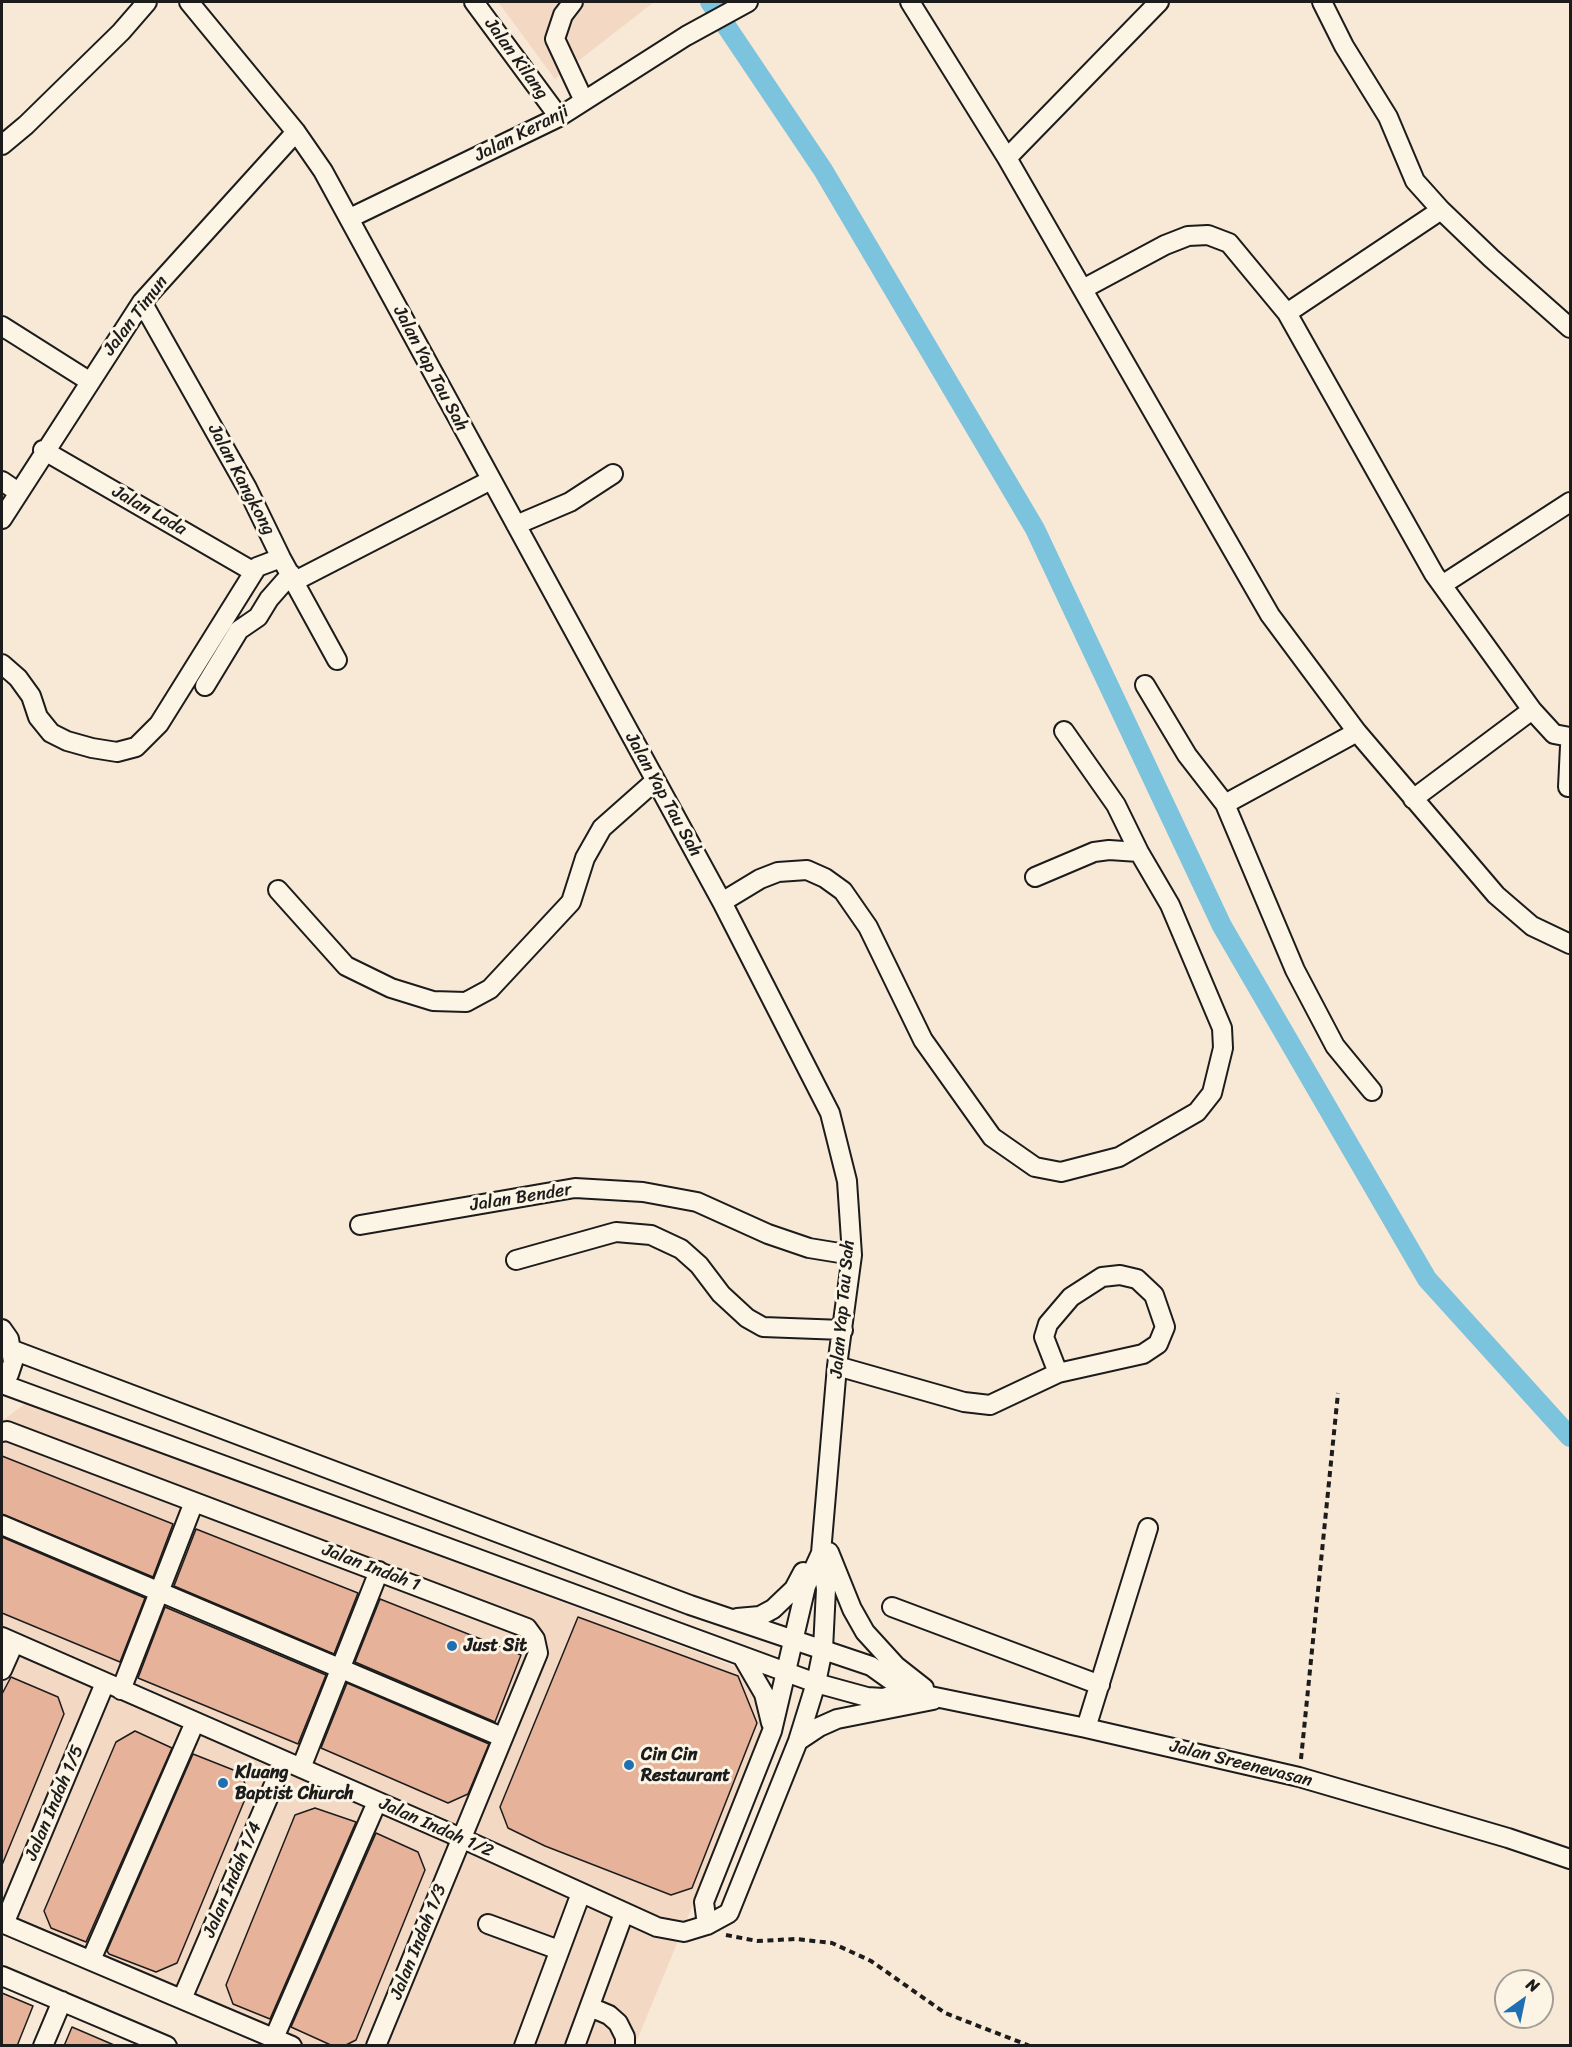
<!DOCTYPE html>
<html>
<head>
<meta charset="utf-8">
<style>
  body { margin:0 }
  #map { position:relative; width:1572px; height:2047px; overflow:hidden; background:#f8e8d6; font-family:Sriracha,sans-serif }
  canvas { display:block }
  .frame { position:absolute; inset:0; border:3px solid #1c1c1c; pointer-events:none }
  .north { position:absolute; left:1494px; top:1969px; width:60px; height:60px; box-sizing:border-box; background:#fcf5e5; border:2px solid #a29e95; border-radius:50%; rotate:33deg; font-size:16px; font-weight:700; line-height:24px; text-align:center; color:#1c1c1c }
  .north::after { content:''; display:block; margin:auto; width:21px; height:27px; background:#1f6fb2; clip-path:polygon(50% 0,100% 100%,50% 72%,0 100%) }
</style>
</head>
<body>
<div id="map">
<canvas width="1572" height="2047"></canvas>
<div class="frame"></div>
<div class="north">N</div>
</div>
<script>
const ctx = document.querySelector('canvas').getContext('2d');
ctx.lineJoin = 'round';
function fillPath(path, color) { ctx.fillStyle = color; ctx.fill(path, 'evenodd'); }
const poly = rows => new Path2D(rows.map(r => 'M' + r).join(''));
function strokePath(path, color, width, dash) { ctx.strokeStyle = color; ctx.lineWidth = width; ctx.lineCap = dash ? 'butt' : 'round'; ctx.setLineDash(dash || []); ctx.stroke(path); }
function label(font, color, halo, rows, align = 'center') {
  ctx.font = font + ' Sriracha,sans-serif'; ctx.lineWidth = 6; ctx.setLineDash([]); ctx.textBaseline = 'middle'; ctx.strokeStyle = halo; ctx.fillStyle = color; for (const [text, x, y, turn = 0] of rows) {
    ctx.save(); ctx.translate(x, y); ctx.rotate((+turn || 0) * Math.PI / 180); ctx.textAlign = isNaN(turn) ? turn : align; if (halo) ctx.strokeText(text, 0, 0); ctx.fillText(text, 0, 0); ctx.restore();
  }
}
fillPath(poly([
  [498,2,654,2,555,79],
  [26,1403,742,1669,766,1728,635,2045,275,2045,2,1929,2,1421]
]), '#f3d8c4');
strokePath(poly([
  [710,2,823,170,1035,529,1222,926,1427,1279,1570,1437]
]), '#7cc3dd', 20);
const building = poly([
  [2,1456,173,1524,153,1577,2,1514,2,1456],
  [196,1529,358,1593,334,1654,174,1586,196,1529],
  [2,1537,145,1598,120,1662,2,1613,2,1537],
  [380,1599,521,1655,495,1722,355,1662,380,1599],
  [165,1607,326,1675,298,1744,138,1678,165,1607],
  [578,1617,738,1676,757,1723,692,1888,671,1895,545,1846,508,1828,500,1807,578,1617],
  [11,1677,58,1697,64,1714,2,1865,2,1694,11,1677],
  [347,1683,489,1744,468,1794,448,1803,321,1748,347,1683],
  [135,1731,172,1748,86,1942,51,1928,44,1911,116,1742,135,1731],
  [193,1754,241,1773,248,1792,177,1963,156,1972,109,1954,107,1951,193,1754],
  [315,1808,356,1822,270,2019,233,2004,226,1985,295,1815,315,1808],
  [376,1833,418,1852,425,1870,356,2040,344,2046,333,2046,291,2027,376,1833],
  [2,1993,33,2006,17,2046,2,2046,2,1993],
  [72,2027,114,2045,114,2046,64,2046,72,2027]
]);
fillPath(building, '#e6b299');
strokePath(building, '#1c1c1c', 1.5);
const minor = poly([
  [189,2,296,132,323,171,722,902,830,1113,847,1181,852,1255,837,1366,821,1553,806,1586,772,1731,704,1902,707,1925],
  [474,2,559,117],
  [573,2,563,15,555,39,584,101],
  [910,2,1007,158,1270,615,1357,732,1496,895,1532,926,1570,944],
  [1322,2,1344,46,1388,117,1415,181,1441,210,1491,258,1570,328],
  [2,145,26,125,121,32,147,2],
  [1007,158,1159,2],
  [1441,210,1287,313,1434,574,1532,710,1554,734,1570,737],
  [350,218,559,117,686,36,748,2],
  [1083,289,1165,245,1188,236,1208,235,1229,243,1287,313],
  [142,302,247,488,281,558,337,660],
  [2,326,89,381],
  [43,450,254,572],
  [2,481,18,492],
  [2,519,142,302,296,132],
  [516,525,570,502,613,474],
  [295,581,491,480],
  [1442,585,1570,502],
  [2,664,18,678,31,696,38,717,51,733,67,741,92,748,117,752,136,747,159,724,257,567,281,558],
  [1145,685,1187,755,1225,804],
  [205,686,239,630,258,617,269,599,291,574],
  [1357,732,1225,804,1295,970,1335,1046,1372,1091],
  [1568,787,1570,746],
  [1413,799,1532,710],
  [1035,877,1094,852,1109,850,1139,852],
  [278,890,346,966,391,988,433,1001,466,1002,490,989,571,902,585,858,602,828,655,781],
  [722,902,760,879,778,872,807,870,825,878,843,891,868,927,923,1040,992,1137,1035,1167,1061,1172,1119,1157,1197,1112,1212,1093,1223,1048,1222,1028,1170,905,1139,852,1116,805,1064,731],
  [360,1225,575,1188,643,1192,697,1202,768,1234,809,1248,852,1255],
  [516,1260,616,1232,651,1235,681,1249,699,1265,721,1294,747,1318,763,1327,843,1330],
  [2,1329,9,1339,13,1362,9,1374,2,1382],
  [13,1350,690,1605,871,1666,906,1691,1086,1728,1299,1777,1508,1838,1570,1859],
  [837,1366,964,1402,990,1405,1058,1373,1143,1354,1158,1344,1165,1327,1154,1295,1137,1279,1120,1275,1102,1277,1071,1297,1048,1324,1044,1337,1058,1373],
  [2,1384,816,1683,867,1697,883,1698,906,1691],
  [2,1432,7,1431,527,1628,535,1639,538,1653,376,2046],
  [2,1525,502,1737],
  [829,1552,852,1609,865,1632,896,1666,924,1688],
  [892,1607,1100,1685],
  [737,1618,760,1616,773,1609,794,1589,803,1572],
  [2,1637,461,1838,657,1927,684,1932,707,1925,729,1913,798,1741,816,1683,823,1649,826,1589,821,1553],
  [742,1656,764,1694,771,1723],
  [2,1670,14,1643],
  [121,1690,194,1502],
  [1086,1728,1148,1528],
  [798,1741,819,1727,837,1719,933,1700],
  [301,1768,379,1571],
  [2,1923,292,2046],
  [4,1924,105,1683],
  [488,1924,559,1950],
  [91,1960,195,1722],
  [2,1976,167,2046],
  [182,1999,284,1761],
  [590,2007,609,2015,618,2023,625,2037,625,2046],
  [274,2038,377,1802],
  [43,2046,62,2001],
  [524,2046,581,1893],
  [575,2046,624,1913]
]);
strokePath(minor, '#1c1c1c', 22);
strokePath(poly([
  [1301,1759,1338,1393],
  [726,1935,757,1941,796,1939,832,1943,871,1961,945,2013,1030,2046]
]), '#1c1c1c', 4, [6, 4.5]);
strokePath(minor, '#fcf5e5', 18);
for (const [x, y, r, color] of [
  [452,1646,6,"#1f6fb2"],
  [629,1765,6,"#1f6fb2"],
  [223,1783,6,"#1f6fb2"]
]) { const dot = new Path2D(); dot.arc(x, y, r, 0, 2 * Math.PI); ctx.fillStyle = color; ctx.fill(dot); strokePath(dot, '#fcf5e5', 2); }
label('18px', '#1c1c1c', '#fcf5e5', [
  ["Jalan Kilang",516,59,54],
  ["Jalan Keranji",522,134,-27],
  ["Jalan Timun",136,316,-53],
  ["Jalan Yap Tau Sah",430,369,62],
  ["Jalan Kangkong",241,480,62],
  ["Jalan Lada",149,511,30],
  ["Jalan Yap Tau Sah",663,795,61],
  ["Jalan Bender",521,1198,-9],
  ["Jalan Yap Tau Sah",843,1309,-85],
  ["Jalan Indah 1",371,1568,21],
  ["Jalan Sreenevasan",1241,1764,14],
  ["Jalan Indah 1/5",55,1803,-67],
  ["Jalan Indah 1/2",436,1828,24],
  ["Jalan Indah 1/4",233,1880,-67],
  ["Jalan Indah 1/3",419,1942,-68]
]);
label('bold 18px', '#1c1c1c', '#fcf5e5', [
  ["Just Sit",464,1646],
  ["Cin Cin",641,1755],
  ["Restaurant",641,1776],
  ["Kluang",235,1773],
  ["Baptist Church",235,1794]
], 'left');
</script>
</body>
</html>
